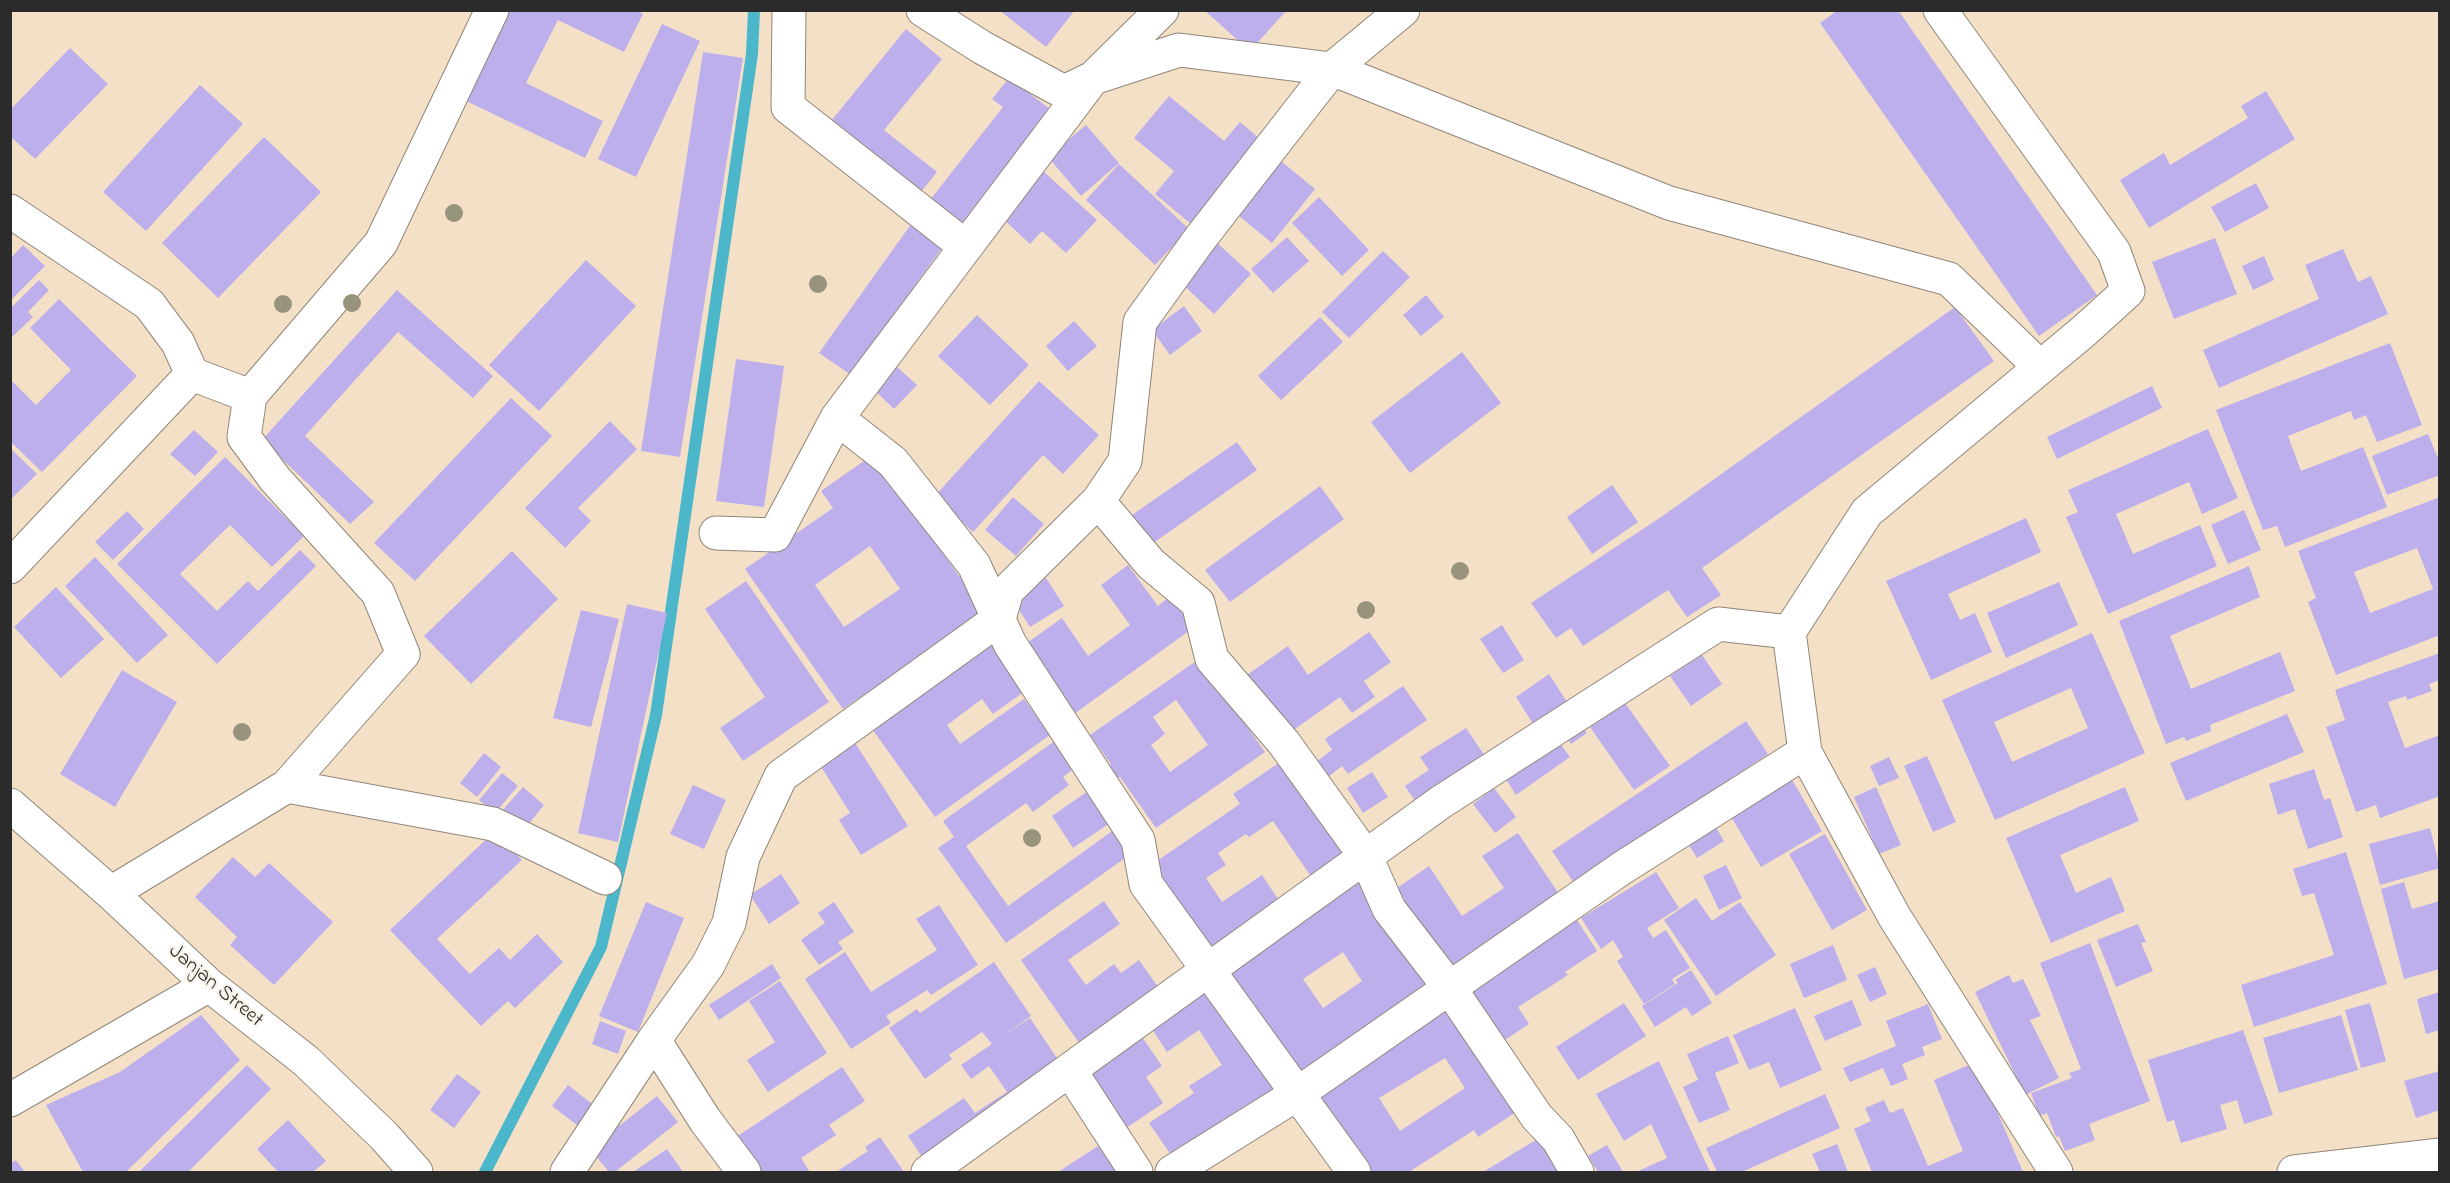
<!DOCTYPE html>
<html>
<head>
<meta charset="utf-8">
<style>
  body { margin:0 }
  #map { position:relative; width:2450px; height:1183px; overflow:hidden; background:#f4e0c7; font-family:"Indie Flower",sans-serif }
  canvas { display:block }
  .frame { position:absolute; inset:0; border:12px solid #2b2b2b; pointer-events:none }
</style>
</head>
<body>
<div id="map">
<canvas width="2450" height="1183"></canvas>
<div class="frame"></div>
</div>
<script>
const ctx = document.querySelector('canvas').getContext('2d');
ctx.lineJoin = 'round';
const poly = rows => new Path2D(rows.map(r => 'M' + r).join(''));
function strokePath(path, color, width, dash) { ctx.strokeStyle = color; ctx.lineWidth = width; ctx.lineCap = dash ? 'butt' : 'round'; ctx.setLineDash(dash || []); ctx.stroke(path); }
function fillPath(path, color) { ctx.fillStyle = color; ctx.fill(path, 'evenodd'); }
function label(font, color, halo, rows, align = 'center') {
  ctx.font = font + ' "Indie Flower",sans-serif'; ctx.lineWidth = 4.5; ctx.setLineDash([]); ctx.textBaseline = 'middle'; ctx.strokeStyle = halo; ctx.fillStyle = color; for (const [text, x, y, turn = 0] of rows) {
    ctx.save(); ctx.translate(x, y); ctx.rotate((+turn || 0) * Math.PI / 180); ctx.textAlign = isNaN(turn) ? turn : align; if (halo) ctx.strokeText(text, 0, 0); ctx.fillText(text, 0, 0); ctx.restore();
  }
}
strokePath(poly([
  [485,1172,601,947,656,715,752,54,754,10]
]), '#4cb6ca', 12);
fillPath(poly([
  [505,10,636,10,643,14,624,52,558,20,526,83,603,121,585,158,462,99],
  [999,10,1075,10,1046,47],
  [1204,10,1287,10,1250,51],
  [1838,10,1898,10,2097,295,2039,336,1820,23],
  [662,24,700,41,636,177,598,159],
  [906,29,942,59,884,130,937,172,916,198,827,126],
  [70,48,108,84,35,159,10,136,10,110],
  [703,52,743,58,680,457,641,451],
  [1009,78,1050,109,957,229,926,205,1003,107,992,99],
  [200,85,243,124,146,231,103,192],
  [2266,91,2295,139,2149,228,2120,180,2164,153,2170,165,2248,118,2241,106],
  [1169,96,1224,141,1240,122,1261,140,1191,224,1155,194,1174,171,1134,138],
  [1086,125,1119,163,1081,196,1048,157],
  [264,137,321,192,218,298,162,243],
  [1276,157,1315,189,1272,243,1233,211],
  [1119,164,1189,229,1155,265,1086,200],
  [1043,171,1097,220,1066,253,1042,231,1030,244,1001,217],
  [2256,183,2269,208,2225,232,2211,207],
  [1319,197,1369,250,1342,276,1292,223],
  [914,220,946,242,851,375,819,353],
  [1287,237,1309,261,1273,293,1251,269],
  [2215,238,2237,294,2174,319,2152,262],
  [1215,241,1251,274,1214,314,1179,281],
  [23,245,45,266,10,301,10,259],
  [2343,249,2358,282,2371,276,2388,314,2219,388,2203,350,2319,299,2305,265],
  [1383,251,1410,277,1349,338,1322,312],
  [2264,256,2274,280,2253,290,2242,266],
  [586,260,636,306,539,411,489,365],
  [39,280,49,290,28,312,33,317,10,339,10,309],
  [397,290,493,376,473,398,398,332,305,436,374,502,350,524,262,440],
  [1426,295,1444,317,1421,336,1403,315],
  [59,299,137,376,42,472,10,441,10,379,36,405,71,370,30,328],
  [1184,306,1202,331,1170,355,1152,330],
  [1955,307,1994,361,1702,568,1721,595,1687,617,1668,590,1583,646,1571,628,1556,638,1531,603,1664,515],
  [977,315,1029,365,990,405,938,356],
  [1320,317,1343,342,1281,400,1258,376],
  [1074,321,1097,346,1068,371,1046,346],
  [2390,343,2422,425,2377,442,2366,415,2354,420,2351,411,2288,436,2301,471,2363,447,2387,507,2285,547,2277,526,2263,530,2216,410],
  [1462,352,1501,403,1410,473,1371,422],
  [736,359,784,366,764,507,716,501],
  [893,363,917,385,894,409,871,387],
  [1039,381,1099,435,1063,474,1043,455,973,532,934,497],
  [2152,386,2162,408,2057,459,2047,437],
  [511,398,552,436,415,581,374,543],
  [610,421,637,449,578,508,591,521,565,548,525,508],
  [2208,429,2238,498,2202,514,2189,482,2116,514,2133,554,2200,525,2217,566,2108,614,2066,517,2078,512,2068,490],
  [194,430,218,452,195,476,170,454],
  [2428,434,2440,463,2440,475,2387,495,2372,456],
  [1237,442,1257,470,1152,544,1132,515],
  [10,448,37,474,10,500],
  [874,454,984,612,843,709,745,569,833,508,821,491],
  [870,546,900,589,844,627,815,585],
  [225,457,304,536,272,567,230,525,180,574,217,611,248,581,258,591,300,550,316,566,217,664,117,564],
  [1612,485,1638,522,1592,554,1567,517],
  [1320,486,1344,519,1230,602,1205,570],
  [1013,497,1044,524,1016,556,985,530],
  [2440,497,2440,635,2336,675,2308,602,2316,598,2298,551],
  [2417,548,2433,589,2370,613,2354,572],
  [2244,510,2261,550,2228,564,2211,525],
  [127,511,144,529,113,560,95,542],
  [2026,518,2041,552,1948,594,1960,620,1975,613,1992,652,1931,680,1886,581],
  [512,551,558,599,471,684,424,636],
  [95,557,168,635,137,663,65,586],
  [1128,565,1158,606,1170,596,1193,628,1074,714,1024,645,1062,618,1088,656,1130,625,1101,585],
  [2249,566,2260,597,2170,636,2191,689,2280,652,2295,691,2210,725,2211,731,2186,741,2184,737,2166,744,2119,621],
  [1046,578,1064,606,1030,627,1012,599],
  [746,581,829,702,743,761,720,728,765,697,705,609],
  [2059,582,2078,625,2006,658,1987,613],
  [56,587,104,639,61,678,14,627],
  [627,604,667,613,618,842,578,833],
  [581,610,619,619,591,727,553,718],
  [1502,625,1524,660,1503,673,1480,639],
  [1369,632,1391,662,1364,681,1375,697,1352,713,1340,697,1288,734,1247,675,1288,646,1308,675],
  [2092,633,2145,753,1995,820,1942,700],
  [2071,688,2088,728,2012,762,1994,722],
  [989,641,1025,691,993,714,982,699,947,725,960,744,1024,699,1050,735,935,817,870,726],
  [2440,653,2440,680,2429,684,2432,691,2407,700,2406,696,2388,702,2405,748,2440,735,2440,796,2380,818,2376,805,2356,812,2326,727,2345,720,2335,690],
  [1702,655,1722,684,1691,706,1670,676],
  [1199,659,1265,752,1156,828,1120,777,1116,780,1106,767,1111,764,1090,735],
  [1176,700,1208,745,1170,772,1151,745,1165,734,1153,717],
  [122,670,177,702,115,807,60,774],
  [1549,674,1569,705,1535,727,1516,697],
  [1403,686,1427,720,1348,774,1342,766,1328,777,1317,761,1332,750,1325,739],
  [1625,703,1670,766,1634,790,1590,727],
  [2287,714,2304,752,2186,801,2170,763],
  [1746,721,1768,754,1574,883,1552,851],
  [1582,726,1587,733,1571,744,1566,737],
  [1466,728,1487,759,1417,804,1405,786,1429,770,1420,757],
  [852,738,908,826,861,855,839,820,850,813,817,760],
  [1056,740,1076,767,1063,777,1069,785,1033,812,1026,803,966,846,1008,906,1115,829,1132,853,1006,943,938,848,954,837,943,821],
  [1559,742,1570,757,1516,795,1506,779],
  [484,753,501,767,477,797,460,783],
  [1927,756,1956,822,1933,832,1904,766],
  [1889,757,1899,778,1879,786,1870,766],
  [1286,758,1350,852,1312,878,1273,821,1249,837,1246,834,1218,853,1226,865,1206,878,1222,902,1262,875,1282,905,1212,954,1151,865,1240,804,1233,794],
  [2314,769,2324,800,2330,798,2343,837,2308,849,2295,809,2278,815,2269,784],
  [1372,772,1388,797,1363,813,1347,788],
  [502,773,518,786,495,813,479,800],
  [1791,778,1822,831,1761,867,1730,815],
  [693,785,726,800,704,849,670,834],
  [523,787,544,805,523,831,501,812],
  [1876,787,1901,845,1879,854,1854,797],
  [2125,787,2139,821,2060,855,2076,893,2111,877,2125,911,2051,943,2006,838],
  [1494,788,1516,817,1495,833,1473,804],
  [1088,791,1110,823,1073,848,1052,816],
  [1711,819,1724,841,1697,858,1683,836],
  [2430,828,2440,868,2380,885,2369,844],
  [495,831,522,860,437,939,470,974,499,948,510,960,537,934,563,962,515,1008,508,1001,481,1026,390,930],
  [1518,833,1559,894,1448,968,1401,909,1407,904,1397,888,1429,866,1462,916,1504,888,1482,856],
  [1825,834,1867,910,1832,930,1789,854],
  [2346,852,2387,984,2254,1027,2241,985,2334,955,2314,893,2302,896,2293,869],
  [233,857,255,877,269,863,333,922,274,985,230,945,237,937,195,897],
  [1726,865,1742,898,1719,910,1703,876],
  [1656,872,1679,908,1647,928,1653,938,1666,930,1690,968,1672,979,1675,984,1644,1004,1617,961,1623,957,1613,940,1601,949,1581,918],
  [781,874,800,903,769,924,750,895],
  [1360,882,1432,988,1296,1080,1225,974],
  [1343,952,1362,981,1323,1008,1303,979],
  [2404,882,2412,909,2440,901,2440,969,2404,979,2381,889],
  [1696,898,1712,921,1740,902,1776,955,1716,996,1664,920],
  [1104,901,1120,924,1068,960,1086,985,1114,964,1121,973,1139,960,1163,994,1084,1050,1021,960],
  [646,902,684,918,638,1032,599,1016],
  [834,902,854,932,838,942,843,949,819,965,801,940,825,923,818,913],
  [939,905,978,965,931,995,927,990,886,1016,891,1023,851,1049,805,979,845,952,871,992,937,950,916,919],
  [1577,920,1597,951,1565,972,1568,975,1518,1007,1529,1024,1496,1046,1463,994],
  [2138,924,2146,942,2141,943,2153,971,2116,987,2097,940],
  [2090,943,2150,1101,2089,1124,2095,1140,2065,1151,2059,1136,2056,1137,2047,1113,2039,1116,2031,1093,2072,1078,2069,1073,2081,1069,2040,963],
  [1833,945,1847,980,1804,998,1790,964],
  [994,962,1031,1016,1000,1038,1030,1018,1065,1070,926,1163,908,1136,964,1098,975,1113,1007,1092,989,1066,971,1079,961,1065,992,1044,982,1032,949,1055,952,1059,925,1079,889,1028,917,1009,920,1013],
  [772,964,781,978,719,1020,709,1005],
  [1875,967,1887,994,1870,1002,1857,975],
  [1691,970,1712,1003,1692,1016,1686,1007,1655,1027,1642,1006,1678,983,1675,980],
  [2009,975,2013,983,2023,979,2041,1016,2030,1020,2059,1078,2025,1095,1975,992],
  [1207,979,1281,1089,1251,1109,1248,1104,1171,1155,1149,1123,1194,1093,1189,1086,1222,1065,1199,1030,1167,1052,1150,1026],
  [780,981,827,1053,768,1092,747,1060,775,1042,749,1001],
  [2440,992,2440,1030,2426,1034,2417,999],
  [1852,1000,1862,1025,1825,1041,1814,1016],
  [1624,1003,1646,1036,1578,1080,1556,1047],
  [2370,1003,2386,1061,2361,1068,2345,1010],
  [1928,1004,1942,1039,1922,1047,1925,1055,1902,1064,1908,1079,1891,1086,1883,1068,1850,1082,1843,1068,1896,1046,1886,1021],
  [1450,1005,1519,1110,1478,1137,1474,1130,1409,1172,1370,1172,1317,1091],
  [1445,1058,1465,1088,1400,1131,1379,1098],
  [1795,1008,1822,1070,1780,1088,1769,1062,1749,1070,1733,1035],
  [201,1015,240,1060,126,1172,83,1172,46,1105,120,1072],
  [2341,1015,2358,1070,2279,1093,2263,1038],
  [600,1021,626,1031,618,1054,592,1044],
  [2243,1030,2273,1115,2244,1124,2237,1100,2220,1105,2227,1129,2181,1143,2174,1120,2167,1122,2148,1060],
  [1140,1034,1162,1066,1146,1077,1163,1103,1122,1131,1082,1072],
  [1728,1036,1739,1063,1715,1073,1730,1110,1699,1123,1683,1087,1698,1080,1687,1054],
  [1659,1061,1710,1172,1636,1172,1667,1158,1651,1124,1624,1141,1596,1094],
  [1976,1062,2023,1172,1872,1172,1854,1129,1871,1121,1865,1108,1884,1100,1890,1113,1903,1108,1928,1166,1963,1151,1934,1080],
  [247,1065,271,1089,188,1172,139,1172],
  [842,1067,865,1101,829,1125,836,1135,801,1158,810,1172,759,1172,736,1137],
  [2440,1071,2440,1110,2416,1118,2404,1081],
  [457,1074,481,1092,454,1128,430,1110],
  [568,1085,596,1107,581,1128,552,1106],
  [1825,1094,1840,1128,1742,1172,1717,1172,1706,1148],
  [657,1096,678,1122,615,1172,609,1172,590,1149],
  [288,1120,326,1161,313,1172,278,1172,257,1149],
  [1544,1135,1568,1172,1483,1172],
  [880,1137,904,1172,836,1172,868,1151,865,1147],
  [1837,1144,1848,1172,1820,1172,1812,1154],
  [1607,1145,1623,1172,1598,1172,1588,1156],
  [1098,1146,1116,1172,1058,1172],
  [667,1149,683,1172,633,1172],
  [16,1160,25,1172,10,1172,10,1164]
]), '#bdafec');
const minor = poly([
  [789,10,788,107,966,247],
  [923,10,983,48,1064,92,1093,78,1179,50,1332,69,1669,203,1949,279,2039,366],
  [10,211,149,304,178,343,192,374,250,396],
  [837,418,893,462,974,565,1010,644,1138,840,1146,884,1354,1172],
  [1098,501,1151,564,1198,603,1212,659,1284,743,1366,857,1389,909,1449,987,1537,1117,1558,1139,1577,1172],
  [716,533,775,535,837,418,1093,78,1162,10],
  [10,567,192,374],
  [1789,632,1867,512,2084,331,2128,291,2114,252,1940,10],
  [287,786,493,824,605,878],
  [10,805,111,893,209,985,306,1061,384,1136,416,1172],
  [111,893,287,786,403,654,378,593,275,479,244,437,250,396,381,243,492,10],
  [1071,1072,1136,1172],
  [10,1100,209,985],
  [567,1172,654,1040],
  [744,1172,705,1120,654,1040,708,965,729,923,743,857,781,776,999,619,1007,591,1098,501,1125,461,1140,322,1199,240,1332,69,1403,10],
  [928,1172,1441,802,1718,624,1789,632,1805,752,1894,916,2056,1172],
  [1172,1172,1297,1094,1622,868,1805,752],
  [2294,1172,2440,1155]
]);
strokePath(minor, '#908679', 35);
strokePath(minor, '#fff', 33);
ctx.fillStyle = '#98937c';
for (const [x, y] of [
  [454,213],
  [818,284],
  [352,303],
  [283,304],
  [1460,571],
  [1366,610],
  [242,732],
  [1032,838]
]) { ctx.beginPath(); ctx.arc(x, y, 9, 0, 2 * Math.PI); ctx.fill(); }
label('21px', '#2b2b2b', '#f7f3e8', [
  ["Janjan Street",215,987,40]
]);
</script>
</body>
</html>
